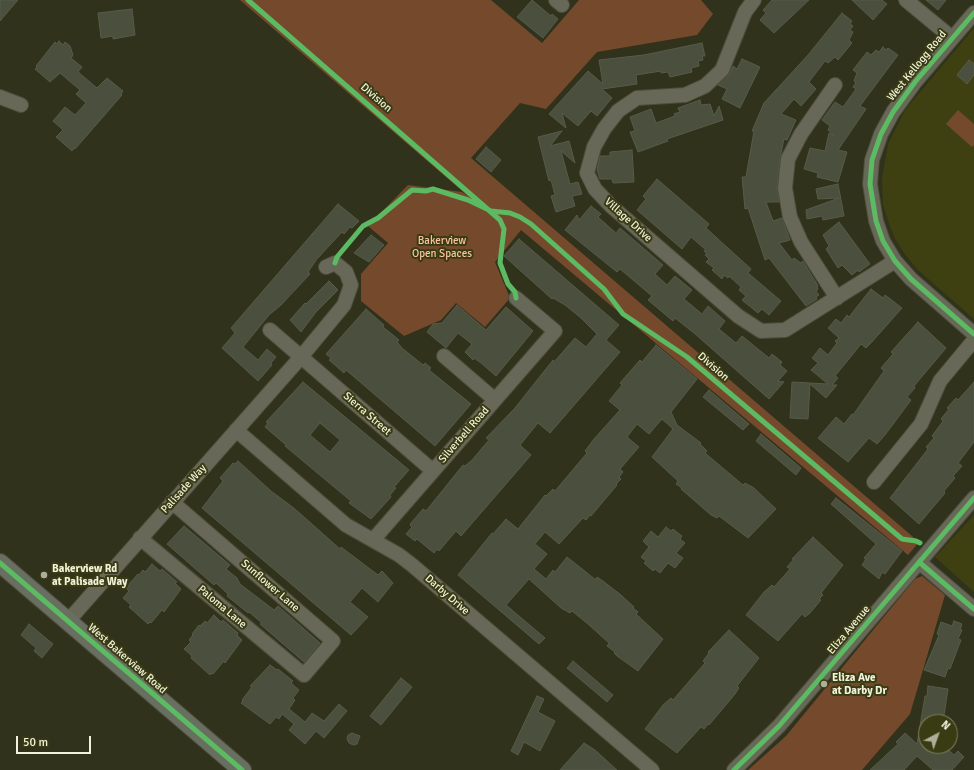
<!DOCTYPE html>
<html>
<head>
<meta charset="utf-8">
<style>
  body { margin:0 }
  #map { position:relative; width:974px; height:770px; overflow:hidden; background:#31321b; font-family:Signika,sans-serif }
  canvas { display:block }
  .north { position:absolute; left:918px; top:714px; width:40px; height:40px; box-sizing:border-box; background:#393b12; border:1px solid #828463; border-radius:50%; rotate:41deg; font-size:11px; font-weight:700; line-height:16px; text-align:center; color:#f0f2dc }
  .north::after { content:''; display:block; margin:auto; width:14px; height:18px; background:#adaf98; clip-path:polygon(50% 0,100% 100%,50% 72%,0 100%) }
  .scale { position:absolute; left:16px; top:736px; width:75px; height:18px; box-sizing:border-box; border:2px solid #f0f2dc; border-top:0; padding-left:5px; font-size:12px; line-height:14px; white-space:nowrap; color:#f0f2dc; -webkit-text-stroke:3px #393b12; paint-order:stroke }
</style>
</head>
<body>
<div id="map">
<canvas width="974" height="770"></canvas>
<div class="north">N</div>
<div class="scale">50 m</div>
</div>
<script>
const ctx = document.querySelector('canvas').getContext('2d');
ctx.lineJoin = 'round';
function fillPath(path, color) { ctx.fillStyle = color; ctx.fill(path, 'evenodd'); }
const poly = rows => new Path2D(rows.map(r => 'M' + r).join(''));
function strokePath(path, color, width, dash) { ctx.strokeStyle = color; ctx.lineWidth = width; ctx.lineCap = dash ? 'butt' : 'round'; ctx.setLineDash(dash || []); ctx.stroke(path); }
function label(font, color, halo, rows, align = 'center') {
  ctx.font = font + ' Signika,sans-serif'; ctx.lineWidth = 4; ctx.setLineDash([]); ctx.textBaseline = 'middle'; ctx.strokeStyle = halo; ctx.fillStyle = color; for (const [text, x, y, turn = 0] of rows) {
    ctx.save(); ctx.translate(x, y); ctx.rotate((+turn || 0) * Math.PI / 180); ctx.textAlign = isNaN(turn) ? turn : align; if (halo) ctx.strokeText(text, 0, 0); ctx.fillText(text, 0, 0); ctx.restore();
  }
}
fillPath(poly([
  [974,28,974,319,918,270,906,256,895,239,888,221,883,204,882,179,888,144,905,110],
  [974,515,974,592,935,557]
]), '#3e4011');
fillPath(poly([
  [240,0,491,0,542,43,579,0,701,0,713,14,697,35,597,52,546,109,520,103,471,158,919,542,908,555,521,230,495,262,510,298,485,327,456,303,441,320,404,336,361,301,361,274,388,243,368,226,408,185,462,192,468,196],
  [958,110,974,124,974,145,972,147,946,124],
  [922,576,945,595,910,714,862,770,748,770,786,736,915,579]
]), '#754a2c');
const building = poly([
  [0,0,18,0,0,21,0,0],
  [532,0,551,16,552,14,558,19,543,38,517,17,532,0],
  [772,0,809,0,774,33,760,20,766,13,763,10,772,0],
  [852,0,882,0,887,4,873,20,852,0],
  [926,0,946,0,938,10,926,0],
  [132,9,135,35,113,39,113,36,101,38,98,13,132,9],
  [842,13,852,21,850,24,853,26,850,30,853,32,849,40,852,43,838,60,835,57,828,63,825,61,809,82,816,89,801,106,794,99,781,114,796,120,787,140,784,139,780,158,777,187,779,202,766,202,773,221,782,218,790,240,779,243,792,260,794,258,801,263,803,261,818,286,817,287,818,289,816,291,819,295,816,297,817,299,806,306,769,258,765,260,748,208,745,209,742,177,746,177,754,131,752,131,764,103,808,55,842,13],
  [59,41,63,45,65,42,70,46,73,55,71,58,82,67,78,72,97,88,107,78,123,91,121,94,122,95,102,118,75,149,74,148,72,151,56,137,63,130,53,121,65,107,75,115,86,103,76,94,80,90,60,73,50,82,35,69,37,67,36,66,55,42,57,44,59,41],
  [702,43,705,56,702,56,703,60,698,61,699,66,691,68,692,72,670,77,668,72,661,73,661,71,636,75,637,84,602,89,612,98,597,116,591,111,578,126,562,113,566,128,549,114,588,71,603,84,599,60,644,55,702,43],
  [883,47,886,50,888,48,898,55,860,106,866,109,838,150,847,152,838,182,817,177,818,173,804,169,810,148,825,151,829,133,835,136,828,130,830,126,822,120,835,102,843,107,856,89,853,87,856,83,854,81,857,73,853,70,867,52,871,55,876,50,879,52,883,47],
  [742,59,760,67,740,108,722,99,727,89,718,85,728,76,733,66,737,69,742,59],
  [969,60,974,64,974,75,967,84,957,75,969,60],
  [700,100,701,105,710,104,714,116,719,106,723,120,667,139,668,141,638,152,630,132,635,131,630,117,651,109,656,123,675,116,674,114,680,112,678,108,700,100],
  [562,131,550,146,569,141,575,163,561,151,570,184,578,182,582,194,572,196,575,206,556,212,551,196,555,195,551,180,549,181,538,137,562,131],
  [486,147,501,160,491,172,476,159,486,147],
  [632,150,634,182,613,183,612,179,600,179,597,170,600,156,610,156,610,152,632,150],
  [657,179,709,224,706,228,751,269,748,273,781,301,769,315,762,309,758,313,742,300,746,296,739,290,741,287,729,276,728,278,724,275,722,279,712,270,714,268,706,262,709,259,705,255,707,254,704,251,706,250,691,237,682,249,637,210,646,199,643,196,657,179],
  [838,184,844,216,823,220,822,216,807,219,806,210,839,198,818,199,816,189,838,184],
  [338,204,359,221,352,228,350,227,344,234,342,232,317,259,308,272,310,274,281,305,269,315,243,347,258,360,267,349,276,357,271,363,272,365,258,381,222,348,235,333,231,328,338,204],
  [591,206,601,214,598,217,616,233,620,228,663,265,655,274,667,285,675,276,692,290,684,299,702,314,708,306,725,321,719,329,736,343,742,336,769,358,772,354,782,362,780,365,787,371,778,381,784,382,769,399,694,333,675,318,673,321,648,300,652,296,620,269,617,272,565,230,577,215,579,220,591,206],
  [839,222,870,264,859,272,858,270,852,275,842,265,838,268,826,249,829,246,823,235,839,222],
  [371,235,384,245,369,262,354,253,371,235],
  [519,239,619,325,606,340,620,352,550,433,538,423,520,445,531,455,461,536,456,531,439,551,437,549,434,553,417,539,415,541,406,534,412,527,410,525,411,523,423,509,426,511,463,465,465,466,472,460,489,440,486,438,515,408,553,360,554,362,575,338,586,347,597,334,581,318,565,305,553,298,552,299,504,256,519,239],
  [329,281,338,290,316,312,301,332,290,320,305,303,306,304,329,281],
  [871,289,883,298,885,295,902,308,871,343,866,348,861,344,849,359,835,376,838,378,832,385,837,385,826,398,810,384,808,419,790,418,792,382,828,384,811,370,818,363,812,358,820,348,828,355,837,343,835,341,839,338,828,328,836,319,841,323,847,315,849,317,871,289],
  [457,305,486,330,506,307,533,331,496,376,481,363,474,358,473,360,465,352,472,344,458,333,446,348,427,332,433,324,442,323,457,305],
  [366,309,384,325,383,327,399,340,397,342,402,348,423,365,425,363,431,368,429,370,471,404,435,446,346,370,344,373,329,360,331,358,326,354,366,309],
  [918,322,946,348,914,386,915,388,907,397,911,400,885,435,877,444,869,438,848,462,818,438,836,417,844,424,852,414,853,415,884,371,881,368,893,354,891,352,918,322],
  [656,345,697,379,671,412,677,425,701,443,700,444,707,451,705,453,743,485,745,483,754,488,776,509,748,538,719,516,717,518,711,515,681,489,682,488,676,484,678,481,652,457,673,429,662,419,649,434,637,424,627,437,639,447,620,469,623,472,619,477,621,479,616,484,617,485,591,516,590,515,586,520,583,518,559,544,545,532,535,544,547,554,534,569,546,579,553,570,555,572,567,557,596,580,597,577,603,581,621,595,634,607,633,608,638,612,636,614,663,639,638,671,617,656,614,653,615,652,607,646,609,643,588,624,572,611,570,613,561,608,529,579,506,605,545,638,539,644,458,575,492,533,493,534,506,519,518,529,545,495,546,496,553,489,555,491,587,453,585,451,594,439,620,410,609,401,622,385,620,383,640,360,642,362,656,345],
  [303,382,409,470,394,487,396,488,390,495,391,497,371,519,349,503,351,501,285,446,286,445,265,427,268,423,266,422,303,382],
  [320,423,340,440,330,452,310,435,320,423],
  [974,382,974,442,958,463,962,466,953,476,955,478,944,491,945,493,919,524,890,498,928,449,926,447,934,438,932,436,943,421,941,419,949,409,947,408,956,398,958,400,974,382],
  [709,390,749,424,743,430,703,397,709,390],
  [761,434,801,468,796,475,756,441,761,434],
  [238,461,271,491,295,509,340,549,341,547,378,575,382,571,393,583,378,602,362,588,350,602,368,617,351,635,202,508,223,481,220,478,233,463,235,464,238,461],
  [836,498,902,551,885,574,882,572,879,579,862,565,866,559,864,558,876,544,831,504,836,498],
  [184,526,230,565,226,569,237,578,240,584,274,610,278,606,320,643,304,662,260,624,262,623,249,612,248,613,227,596,228,594,216,583,214,585,167,544,184,526],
  [666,527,671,531,673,529,682,536,680,539,685,543,676,553,683,558,675,568,668,563,660,573,655,569,653,571,644,563,646,561,641,557,649,547,643,541,651,531,658,537,666,527],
  [813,537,843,565,821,593,823,595,819,599,821,600,810,613,805,617,802,614,778,641,746,615,764,592,772,585,774,587,790,569,787,567,794,559,792,559,813,537],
  [152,564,160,571,162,569,177,582,175,583,181,589,164,612,162,610,151,623,150,622,148,624,129,607,131,605,123,598,129,591,127,589,130,583,138,574,139,575,143,570,145,572,152,564],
  [214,615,221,622,223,620,238,633,237,635,242,640,225,663,224,661,213,674,212,673,210,675,191,658,192,656,184,649,191,642,189,640,193,635,192,634,199,625,200,626,205,621,207,623,214,615],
  [954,621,962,624,960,630,962,630,958,639,961,640,950,669,948,668,945,677,924,670,939,635,937,634,941,622,952,626,954,621],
  [29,624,53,644,42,658,34,651,36,648,21,635,29,624],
  [729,630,759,658,737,686,739,688,735,694,720,712,709,725,708,724,704,729,701,727,677,753,645,729,663,705,671,698,673,700,705,663,703,661,709,653,708,652,729,630],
  [573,661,613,695,607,702,567,668,573,661],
  [270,665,277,670,278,669,293,681,291,683,299,690,293,698,295,700,289,709,305,722,312,713,324,721,339,704,347,711,324,738,316,731,305,744,289,730,294,724,282,714,279,719,276,717,270,724,241,703,243,701,242,700,252,687,250,686,270,665],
  [401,678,412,687,381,725,370,716,401,678],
  [928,686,948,689,943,722,926,722,926,746,944,746,954,755,958,751,964,757,952,770,933,770,917,756,904,770,870,770,898,744,896,742,905,733,917,744,925,696,927,696,928,686],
  [537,696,544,699,538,712,555,721,540,751,524,742,518,755,511,751,537,696],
  [352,733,360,736,357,744,353,745,349,743,347,739,348,735,352,733],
  [584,743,595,750,617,770,560,770,584,743]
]);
fillPath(building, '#4b4f3e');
strokePath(building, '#575b49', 1);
const minor = poly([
  [556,0,562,5],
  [754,0,745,12,722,70,705,86,685,95,637,98,618,111,604,129,594,147,587,173,595,189,611,206,738,316,761,331,785,330,895,261],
  [906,0,952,38],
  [974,13,915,82,893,112,881,134,872,160,870,184,876,221,883,241,895,261,911,279,974,334],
  [835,85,801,134,788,159,785,188,790,217,801,242,837,298],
  [0,97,21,105],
  [270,330,433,471],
  [444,356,494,399],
  [236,430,346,525,399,555,412,565,652,770],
  [874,482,921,424,940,381,974,340],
  [140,538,304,675,333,641,172,502],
  [373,540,555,331,516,298],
  [919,562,974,609],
  [68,621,301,357,344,305,351,285,346,272,335,263,326,267],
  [734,770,779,726,974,498]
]);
const major = poly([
  [0,563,242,770]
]);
strokePath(minor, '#4c4c3b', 16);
strokePath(major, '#4c4c3b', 20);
strokePath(minor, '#676857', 14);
strokePath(major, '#696f60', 18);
strokePath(poly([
  [248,0,500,220,504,229,500,263,508,284,515,292,516,298],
  [974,13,915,82,893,112,881,134,872,160,870,184,876,221,883,241,895,261,911,279,974,334],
  [335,263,337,257,363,226,378,218,412,190,426,191,433,189,468,200,491,211,510,213,520,217,531,224,604,289,623,314,687,357,902,539,916,541,920,543],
  [919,562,974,609],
  [0,563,242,770],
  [734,770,779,726,974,498]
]), '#5cba63', 5);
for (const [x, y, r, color] of [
  [44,575,4,"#adaf98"],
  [824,684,4,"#adaf98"]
]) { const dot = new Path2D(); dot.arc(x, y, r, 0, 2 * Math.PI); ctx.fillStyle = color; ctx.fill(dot); strokePath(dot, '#393b12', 1.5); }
label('11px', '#f0f2dc', '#393b12', [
  ["West Kellogg Road",917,66,-51],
  ["Division",376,98,41],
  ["Village Drive",628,220,42],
  ["Division",713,367,41],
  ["Sierra Street",367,414,41],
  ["Silverbell Road",464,435,-49],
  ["Palisade Way",184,489,-48],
  ["Sunflower Lane",270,586,41],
  ["Darby Drive",447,595,41],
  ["Paloma Lane",222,607,40],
  ["Eliza Avenue",849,630,-50],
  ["West Bakerview Road",127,659,41]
]);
label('11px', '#fec29f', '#393b12', [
  ["Bakerview",442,241],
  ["Open Spaces",442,254]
]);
label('bold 11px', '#f0f2dc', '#393b12', [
  ["Bakerview Rd",52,569],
  ["at Palisade Way",52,582],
  ["Eliza Ave",832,678],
  ["at Darby Dr",832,691]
], 'left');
</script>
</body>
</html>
